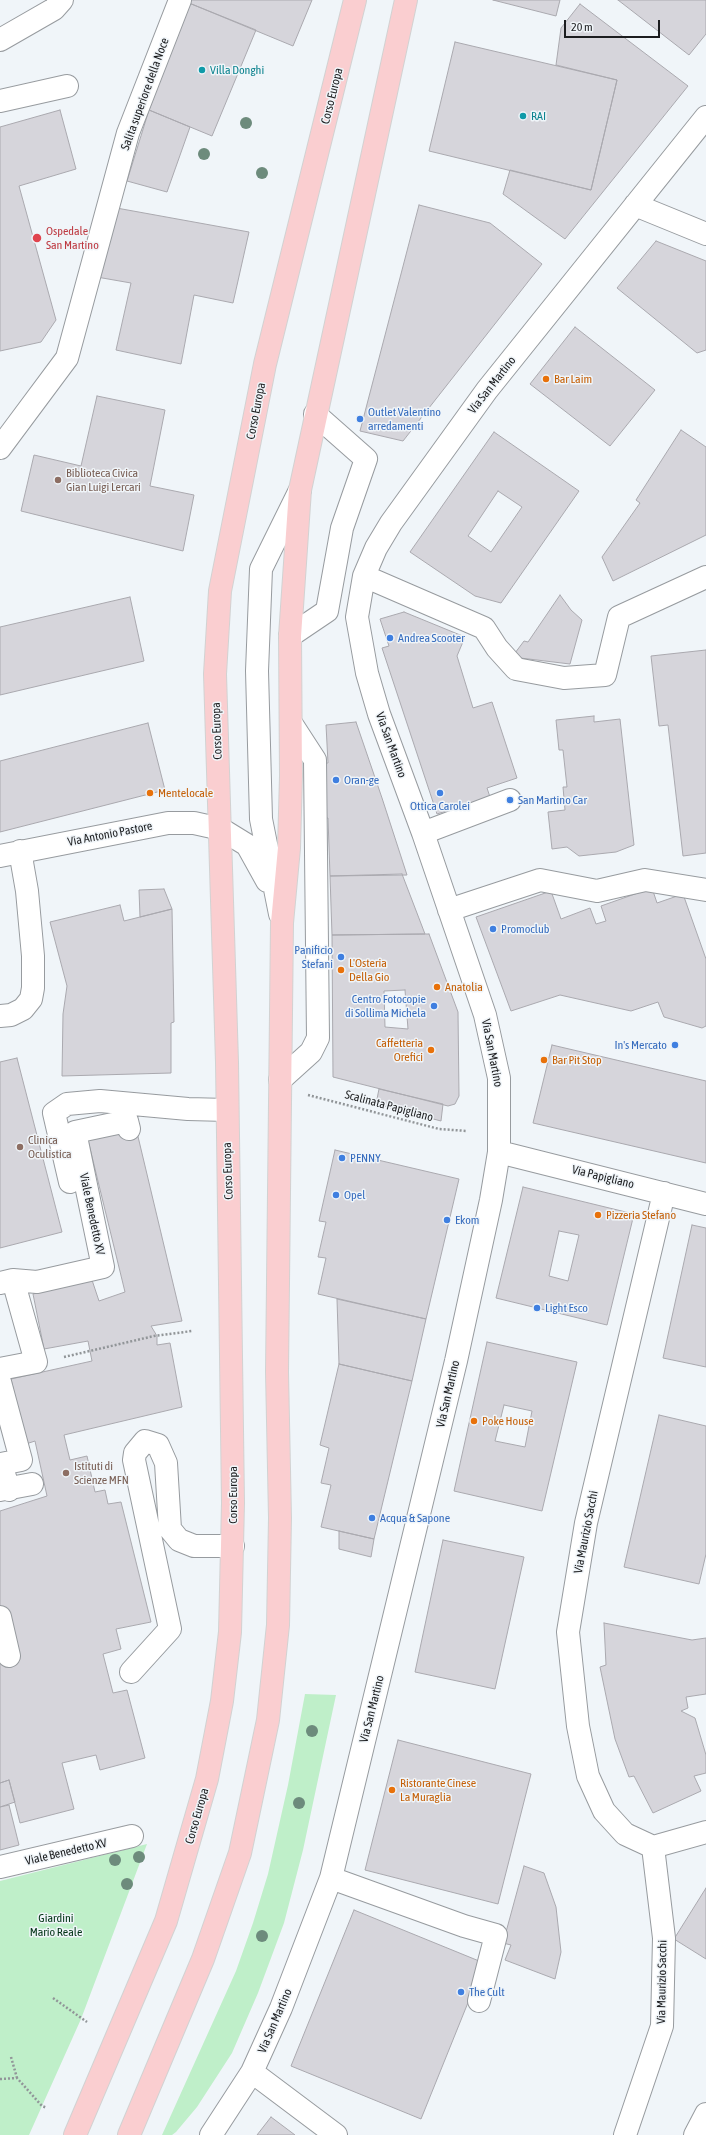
<!DOCTYPE html>
<html>
<head>
<meta charset="utf-8">
<style>
  body { margin:0 }
  #map { position:relative; width:706px; height:2135px; overflow:hidden; background:#f0f5f9; font-family:"Asap Condensed",sans-serif }
  canvas { display:block }
  .scale { position:absolute; left:564px; top:20px; width:96px; height:18px; box-sizing:border-box; border:2px solid #1c1d1f; border-top:0; padding-left:5px; font-size:12px; line-height:14px; white-space:nowrap; color:#1c1d1f; -webkit-text-stroke:3px #f0f5f9; paint-order:stroke }
</style>
</head>
<body>
<div id="map">
<canvas width="706" height="2135"></canvas>
<div class="scale">20 m</div>
</div>
<script>
const ctx = document.querySelector('canvas').getContext('2d');
ctx.lineJoin = 'round';
function fillPath(path, color) { ctx.fillStyle = color; ctx.fill(path, 'evenodd'); }
const poly = rows => new Path2D(rows.map(r => 'M' + r).join(''));
function strokePath(path, color, width, dash) { ctx.strokeStyle = color; ctx.lineWidth = width; ctx.lineCap = dash ? 'butt' : 'round'; ctx.setLineDash(dash || []); ctx.stroke(path); }
function label(font, color, halo, rows, align = 'center') {
  ctx.font = font + ' "Asap Condensed",sans-serif'; ctx.lineWidth = 3; ctx.setLineDash([]); ctx.textBaseline = 'middle'; ctx.strokeStyle = halo; ctx.fillStyle = color; for (const [text, x, y, turn = 0] of rows) {
    ctx.save(); ctx.translate(x, y); ctx.rotate((+turn || 0) * Math.PI / 180); ctx.textAlign = isNaN(turn) ? turn : align; if (halo) ctx.strokeText(text, 0, 0); ctx.fillText(text, 0, 0); ctx.restore();
  }
}
fillPath(poly([
  [305,1694,336,1695,303,1850,284,1923,258,1993,232,2053,197,2107,176,2132,172,2135,162,2135,236,1971,253,1923,268,1874,288,1785],
  [147,1844,81,2019,29,2135,0,2135,0,1881]
]), '#bfefc9');
const building = poly([
  [190,0,312,0,293,46,189,3,190,0],
  [493,0,560,0,556,16,493,0],
  [618,0,706,0,706,34,689,55,618,0],
  [189,3,256,30,212,136,149,110,189,3],
  [580,4,688,86,565,239,503,194,510,170,591,190,617,80,556,65,561,28,580,4],
  [455,42,617,80,591,190,429,151,455,42],
  [60,110,76,169,19,186,56,320,41,342,0,351,0,127,60,110],
  [149,110,190,127,167,192,127,181,149,110],
  [419,205,490,223,542,264,403,441,360,431,419,205],
  [111,207,249,232,233,303,194,295,181,364,116,350,131,283,91,276,111,207],
  [656,241,706,261,706,350,697,353,617,288,656,241],
  [575,327,655,390,610,446,530,384,575,327],
  [97,396,165,410,150,486,194,495,183,551,21,511,34,455,81,466,97,396],
  [681,430,706,447,706,535,613,581,602,557,640,503,636,500,681,430],
  [494,432,579,491,501,603,475,596,410,552,494,432],
  [498,491,522,507,491,552,468,536,498,491],
  [560,595,571,610,582,620,570,664,512,657,524,641,528,642,560,595],
  [130,597,144,661,0,695,0,627,130,597],
  [404,612,465,637,457,656,473,708,492,702,517,778,487,788,490,797,437,814,382,648,389,646,380,619,404,612],
  [706,650,706,853,683,856,668,725,659,726,651,656,706,650],
  [594,716,594,722,620,719,634,845,616,852,579,856,567,847,552,849,548,812,565,810,563,787,567,787,563,750,559,750,556,720,594,716],
  [356,722,382,798,407,875,330,876,328,818,323,818,321,763,328,763,326,725,356,722],
  [148,723,165,790,0,832,0,761,148,723],
  [402,874,425,934,332,935,330,876,402,874],
  [652,888,657,903,683,894,706,959,706,1026,702,1028,664,1017,658,1002,631,1011,560,995,511,1011,476,917,551,891,561,919,590,908,596,924,606,921,601,906,652,888],
  [164,889,172,909,140,917,139,890,164,889],
  [120,905,124,921,172,909,174,1022,171,1023,171,1073,62,1076,63,1014,67,986,50,922,120,905],
  [429,934,458,1012,459,1096,455,1104,448,1106,333,1077,332,935,429,934],
  [405,990,408,1029,385,1027,384,991,405,990],
  [552,1045,706,1081,706,1163,533,1123,552,1045],
  [17,1058,62,1232,0,1248,0,1062,17,1058],
  [379,1089,443,1104,441,1121,376,1104,379,1089],
  [135,1124,182,1321,151,1326,157,1336,157,1345,170,1343,182,1407,64,1435,70,1460,87,1456,95,1492,105,1490,108,1504,121,1502,151,1622,116,1629,121,1649,103,1654,113,1693,127,1690,145,1758,100,1770,96,1755,62,1763,74,1809,20,1823,9,1780,0,1783,0,1511,47,1496,35,1441,26,1444,11,1379,92,1361,88,1341,44,1349,33,1294,92,1280,99,1301,125,1292,87,1136,135,1124],
  [335,1150,459,1179,426,1319,318,1294,326,1258,318,1257,326,1222,319,1221,335,1150],
  [523,1187,634,1214,607,1325,496,1298,523,1187],
  [559,1231,579,1235,568,1281,549,1276,559,1231],
  [692,1225,706,1228,706,1367,663,1358,692,1225],
  [337,1299,426,1319,412,1381,339,1364,337,1299],
  [487,1342,577,1362,542,1511,454,1491,487,1342],
  [504,1405,532,1411,525,1447,495,1441,504,1405],
  [339,1364,412,1381,374,1539,321,1527,331,1485,321,1483,329,1448,320,1445,339,1364],
  [659,1415,706,1426,706,1554,699,1584,624,1567,659,1415],
  [339,1531,374,1539,371,1557,339,1549,339,1531],
  [443,1540,524,1557,495,1689,415,1672,443,1540],
  [604,1623,692,1640,706,1638,706,1694,686,1697,688,1708,681,1711,695,1718,706,1755,706,1773,694,1776,701,1791,653,1813,634,1776,629,1777,615,1739,600,1667,606,1665,604,1623],
  [398,1740,531,1774,498,1904,365,1870,398,1740],
  [9,1780,15,1802,0,1807,0,1783,9,1780],
  [9,1805,19,1845,0,1850,0,1807,9,1805],
  [524,1866,544,1873,556,1907,561,1952,555,1979,505,1960,511,1945,503,1943,524,1866],
  [706,1888,706,1959,674,1939,706,1888],
  [354,1910,484,1963,421,2119,291,2066,354,1910],
  [271,2117,295,2135,257,2135,271,2117]
]);
fillPath(building, '#d6d5db');
strokePath(building, '#aaa9af', 1);
const minor = poly([
  [0,40,54,9,62,0],
  [0,101,67,86],
  [635,205,706,234],
  [0,448,67,358,128,133,180,0],
  [364,576,484,628,497,648,516,669,564,678,605,675,619,617,706,577],
  [290,636,327,611,342,528,366,459,315,414],
  [423,833,510,800],
  [0,856,168,823,194,823,221,829,247,845,267,881],
  [449,910,540,880,597,891,645,880,706,890],
  [280,914,261,819,257,671,261,569,300,490],
  [0,1016,11,1015,23,1009,31,999,33,988,33,956,27,891,20,851],
  [280,1080,311,1052,318,1038,315,760,291,723],
  [499,1152,706,1204],
  [70,1182,54,1113,67,1104,100,1101,188,1109,227,1110],
  [0,1283,13,1280,37,1282,103,1267,75,1132,127,1121,129,1129],
  [0,1369,36,1362,13,1280],
  [0,1382,21,1460,1,1464,9,1490],
  [0,1490,32,1484],
  [0,1617,9,1656],
  [131,1672,170,1629,134,1460,135,1453,145,1441,158,1445,166,1463,170,1529,179,1540,194,1546,233,1546],
  [653,1847,706,1832],
  [0,1867,132,1836],
  [331,1878,464,1926,496,1935,479,2001],
  [252,2072,336,2135],
  [211,2135,252,2072,281,2008,331,1878,456,1361,491,1200,499,1152,499,1078,485,1015,423,833,379,714,367,673,357,617,364,576,376,548,391,523,487,390,706,117],
  [625,2135,662,2026,664,1938,653,1847,625,1834,604,1811,588,1776,578,1726,568,1632,586,1523,664,1193],
  [695,2135,706,2114]
]);
const major = poly([
  [75,2135,166,1921,207,1779,222,1701,230,1632,233,1503,227,1062,215,674,220,591,265,364,355,0],
  [129,2135,203,1959,240,1853,268,1720,278,1625,280,1518,277,1372,282,923,289,848,291,776,290,636,300,490,406,0]
]);
strokePath(minor, '#979b9f', 24);
strokePath(major, '#d2d2d2', 24);
strokePath(poly([
  [308,1095,439,1129,467,1131],
  [64,1357,154,1336,192,1331],
  [53,1998,87,2022],
  [11,2057,17,2078],
  [0,2079,17,2078,42,2106,47,2108]
]), '#919598', 2.5, [2, 2]);
strokePath(minor, '#fff', 22);
strokePath(major, '#faced0', 22);
ctx.fillStyle = '#6d8b7c';
for (const [x, y] of [
  [246,123],
  [204,154],
  [262,173],
  [312,1731],
  [299,1803],
  [139,1857],
  [115,1860],
  [127,1884],
  [262,1936]
]) { ctx.beginPath(); ctx.arc(x, y, 6, 0, 2 * Math.PI); ctx.fill(); }
for (const [x, y, r, color] of [
  [202,70,4,"#0f9aa8"],
  [523,116,4,"#0f9aa8"],
  [37,238,5,"#e0444e"],
  [546,379,4,"#e8710a"],
  [360,419,4,"#3f7fe0"],
  [58,480,4,"#8d6e63"],
  [390,638,4,"#3f7fe0"],
  [336,780,4,"#3f7fe0"],
  [150,793,4,"#e8710a"],
  [440,793,4,"#3f7fe0"],
  [510,800,4,"#3f7fe0"],
  [493,929,4,"#3f7fe0"],
  [341,957,4,"#3f7fe0"],
  [341,970,4,"#e8710a"],
  [437,987,4,"#e8710a"],
  [434,1006,4,"#3f7fe0"],
  [675,1045,4,"#3f7fe0"],
  [431,1050,4,"#e8710a"],
  [544,1060,4,"#e8710a"],
  [20,1147,4,"#8d6e63"],
  [342,1158,4,"#3f7fe0"],
  [336,1195,4,"#3f7fe0"],
  [598,1215,4,"#e8710a"],
  [447,1220,4,"#3f7fe0"],
  [537,1308,4,"#3f7fe0"],
  [474,1421,4,"#e8710a"],
  [66,1473,4,"#8d6e63"],
  [372,1518,4,"#3f7fe0"],
  [392,1790,4,"#e8710a"],
  [461,1992,4,"#3f7fe0"]
]) { const dot = new Path2D(); dot.arc(x, y, r, 0, 2 * Math.PI); ctx.fillStyle = color; ctx.fill(dot); strokePath(dot, '#f0f5f9', 1.5); }
label('12px', '#0d838f', '#f0f5f9', [
  ["Villa Donghi",210,70],
  ["RAI",531,116]
], 'left');
label('12px', '#1c1d1f', '#f0f5f9', [
  ["Salita superiore della Noce",145,94,-70],
  ["Corso Europa",332,96,-76],
  ["Via San Martino",492,385,-52],
  ["Corso Europa",256,411,-79],
  ["Corso Europa",217,731,-92],
  ["Via San Martino",391,745,70],
  ["Via Antonio Pastore",110,834,-11],
  ["Via San Martino",492,1053,79],
  ["Scalinata Papigliano",389,1106,15],
  ["Corso Europa",228,1171,-92],
  ["Via Papigliano",603,1177,14],
  ["Viale Benedetto XV",92,1214,78],
  ["Via San Martino",448,1394,-77],
  ["Corso Europa",233,1495,-90],
  ["Via Maurizio Sacchi",586,1532,-79],
  ["Via San Martino",372,1709,-76],
  ["Corso Europa",197,1816,-74],
  ["Viale Benedetto XV",66,1852,-13],
  ["Via Maurizio Sacchi",662,1982,-89],
  ["Via San Martino",275,2021,-67]
]);
label('12px', '#be3a42', '#f0f5f9', [
  ["Ospedale",46,231],
  ["San Martino",46,245]
], 'left');
label('12px', '#c56008', '#f0f5f9', [
  ["Bar Laim",554,379],
  ["Mentelocale",158,793],
  ["L'Osteria",349,963],
  ["Della Gio",349,977],
  ["Anatolia",445,987],
  ["Caffetteria",423,1043,"right"],
  ["Orefici",423,1057,"right"],
  ["Bar Pit Stop",552,1060],
  ["Pizzeria Stefano",606,1215],
  ["Poke House",482,1421],
  ["Ristorante Cinese",400,1783],
  ["La Muraglia",400,1797]
], 'left');
label('12px', '#366cbe', '#f0f5f9', [
  ["Outlet Valentino",368,412],
  ["arredamenti",368,426],
  ["Andrea Scooter",398,638],
  ["Oran-ge",344,780],
  ["San Martino Car",518,800],
  ["Ottica Carolei",440,806,"center"],
  ["Promoclub",501,929],
  ["Panificio",333,950,"right"],
  ["Stefani",333,964,"right"],
  ["Centro Fotocopie",426,999,"right"],
  ["di Sollima Michela",426,1013,"right"],
  ["In's Mercato",667,1045,"right"],
  ["PENNY",350,1158],
  ["Opel",344,1195],
  ["Ekom",455,1220],
  ["Light Esco",545,1308],
  ["Acqua & Sapone",380,1518],
  ["The Cult",469,1992]
], 'left');
label('12px', '#785e54', '#f0f5f9', [
  ["Biblioteca Civica",66,473],
  ["Gian Luigi Lercari",66,487],
  ["Clinica",28,1140],
  ["Oculistica",28,1154],
  ["Istituti di",74,1466],
  ["Scienze MFN",74,1480]
], 'left');
label('12px', '#023516', '#f0f5f9', [
  ["Giardini",56,1918],
  ["Mario Reale",56,1932]
]);
</script>
</body>
</html>
